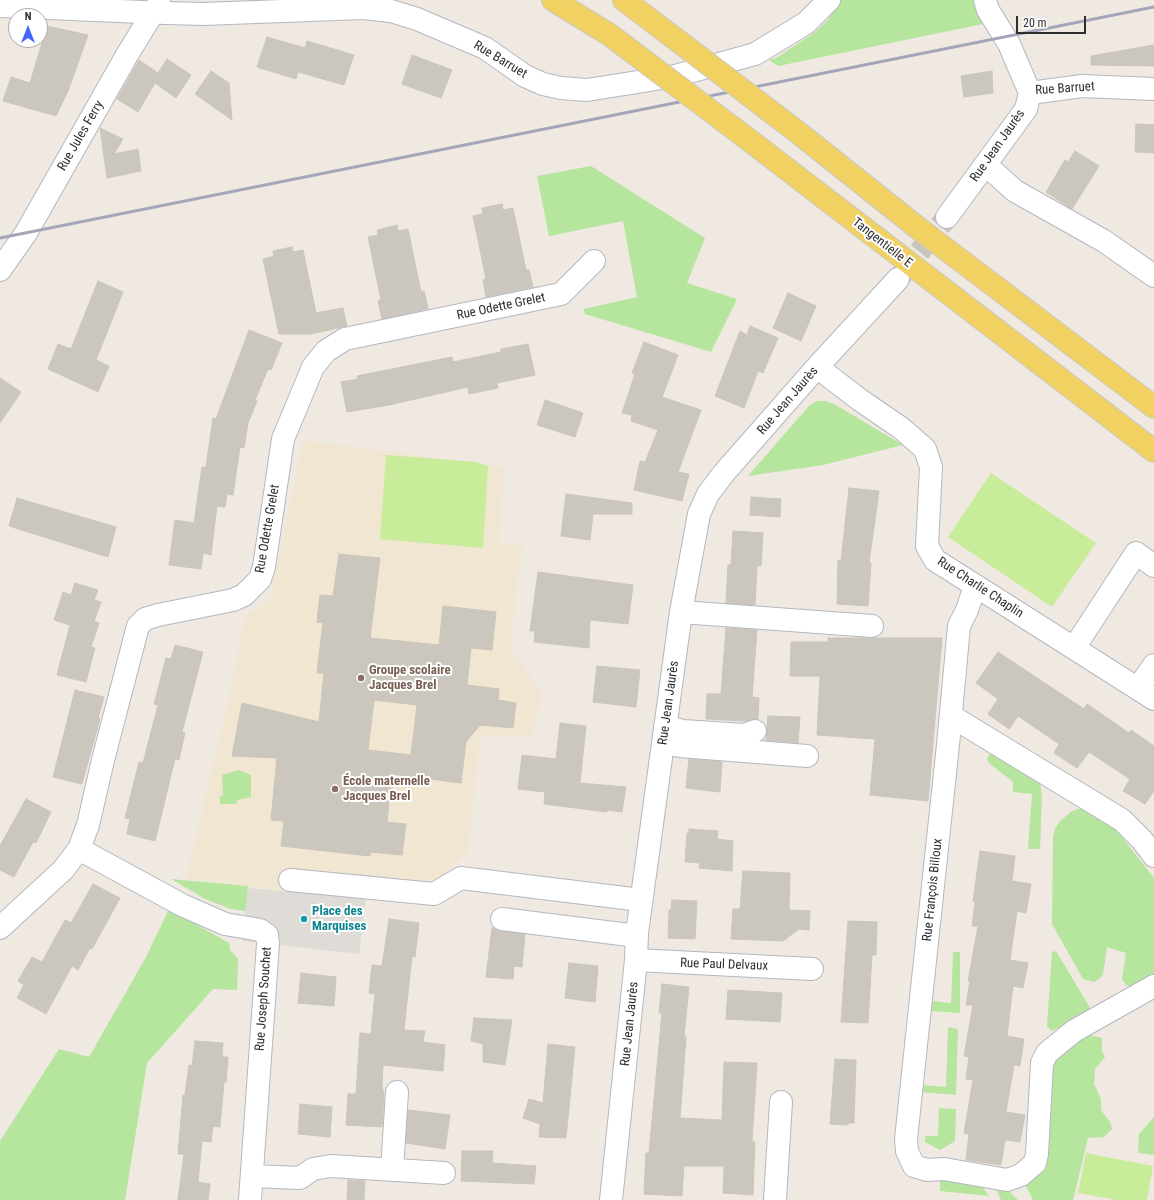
<!DOCTYPE html>
<html>
<head>
<meta charset="utf-8">
<style>
  body { margin:0 }
  #map { position:relative; width:1154px; height:1200px; overflow:hidden; background:#efe9e1; font-family:"Roboto Condensed",sans-serif }
  canvas { display:block }
  .north { position:absolute; left:8px; top:8px; width:40px; height:40px; box-sizing:border-box; background:#fff; border:1px solid #ababab; border-radius:50%; rotate:0deg; font-size:11px; font-weight:700; line-height:16px; text-align:center; color:#2e2e2e }
  .north::after { content:''; display:block; margin:auto; width:14px; height:18px; background:#4264fb; clip-path:polygon(50% 0,100% 100%,50% 72%,0 100%) }
  .scale { position:absolute; left:1016px; top:16px; width:70px; height:18px; box-sizing:border-box; border:2px solid #2e2e2e; border-top:0; padding-left:5px; font-size:12px; line-height:14px; white-space:nowrap; color:#2e2e2e; -webkit-text-stroke:3px #fff; paint-order:stroke }
</style>
</head>
<body>
<div id="map">
<canvas width="1154" height="1200"></canvas>
<div class="north">N</div>
<div class="scale">20 m</div>
</div>
<script>
const ctx = document.querySelector('canvas').getContext('2d');
ctx.lineJoin = 'round';
function fillPath(path, color) { ctx.fillStyle = color; ctx.fill(path, 'evenodd'); }
const poly = rows => new Path2D(rows.map(r => 'M' + r).join(''));
function strokePath(path, color, width, dash) { ctx.strokeStyle = color; ctx.lineWidth = width; ctx.lineCap = dash ? 'butt' : 'round'; ctx.setLineDash(dash || []); ctx.stroke(path); }
function label(font, color, halo, rows, align = 'center') {
  ctx.font = font + ' "Roboto Condensed",sans-serif'; ctx.lineWidth = 4; ctx.setLineDash([]); ctx.textBaseline = 'middle'; ctx.strokeStyle = halo; ctx.fillStyle = color; for (const [text, x, y, turn = 0] of rows) {
    ctx.save(); ctx.translate(x, y); ctx.rotate((+turn || 0) * Math.PI / 180); ctx.textAlign = isNaN(turn) ? turn : align; if (halo) ctx.strokeText(text, 0, 0); ctx.fillText(text, 0, 0); ctx.restore();
  }
}
fillPath(poly([
  [303,440,504,467,499,544,522,545,510,647,542,694,532,736,480,737,468,852,431,887,287,875,284,891,186,878,229,699,245,616,270,600]
]), '#f0e6d1');
fillPath(poly([
  [840,0,973,0,976,11,983,24,778,66,769,60,776,58,814,33,828,20],
  [591,166,705,238,687,283,737,299,711,352,585,314,584,309,637,297,623,221,549,236,537,176],
  [817,401,826,401,834,404,903,445,823,465,748,476,809,406],
  [991,752,1040,782,1042,797,1040,849,1028,849,1032,794,1013,792,1013,782,989,763,987,758],
  [238,770,251,775,251,797,237,800,237,804,220,804,220,796,223,795,222,775],
  [1085,807,1094,810,1118,832,1154,878,1154,975,1131,987,1126,985,1122,979,1126,953,1107,947,1103,974,1099,979,1094,982,1083,979,1052,924,1053,838,1055,829,1060,821,1072,811],
  [171,879,248,886,246,911,231,909,205,899],
  [169,909,229,943,230,950,238,959,237,990,213,989,147,1063,125,1200,0,1200,0,1141,59,1049,89,1057,146,957],
  [1056,951,1092,1011,1052,1031,1047,1026,1052,952],
  [953,952,960,952,960,1013,930,1011,932,1001,951,1003],
  [948,1027,958,1029,956,1095,921,1092,922,1085,946,1087],
  [1089,1035,1102,1038,1102,1051,1105,1057,1095,1069,1094,1084,1101,1099,1101,1110,1110,1122,1112,1129,1104,1137,1088,1138,1073,1200,1033,1200,1025,1184,1047,1075,1059,1048],
  [939,1108,956,1109,955,1141,940,1150,925,1142,925,1136,938,1136],
  [1154,1117,1154,1155,1138,1153,1139,1134],
  [940,1180,981,1185,989,1196,940,1191],
  [995,1186,1005,1187,1018,1200,1001,1200]
]), '#b6e59e');
fillPath(poly([
  [386,455,477,462,488,466,483,548,380,539],
  [991,473,1096,543,1052,607,948,537],
  [1086,1153,1153,1166,1147,1200,1116,1200,1078,1193]
]), '#c9ec9a');
fillPath(poly([
  [248,888,366,898,359,954,242,941]
]), '#dfdcd8');
const building = poly([
  [47,26,88,35,68,91,56,116,3,101,11,77,30,83,47,26],
  [267,37,305,48,307,41,354,55,344,85,298,72,296,79,257,67,267,37],
  [1154,45,1154,66,1091,65,1091,56,1154,45],
  [412,55,452,70,441,98,402,84,412,55],
  [167,59,191,75,176,98,155,83,138,112,117,99,139,60,158,73,167,59],
  [211,71,229,83,232,120,195,94,211,71],
  [992,71,993,93,964,97,961,76,992,71],
  [1136,124,1154,125,1154,153,1135,152,1136,124],
  [100,128,123,139,114,154,138,149,141,171,107,178,100,128],
  [1075,151,1099,166,1072,209,1046,192,1065,160,1068,162,1075,151],
  [502,204,503,210,513,208,526,270,529,270,533,287,486,297,483,280,486,279,473,216,483,214,482,208,502,204],
  [397,225,398,231,408,229,421,292,424,291,428,309,382,319,378,301,381,300,368,237,378,235,377,230,397,225],
  [292,247,293,252,303,250,316,313,343,308,347,326,311,334,279,334,263,259,274,256,273,251,292,247],
  [98,281,123,292,96,360,109,366,98,392,48,369,58,344,71,349,98,281],
  [788,293,816,306,801,341,773,328,788,293],
  [750,326,778,338,763,373,758,371,744,408,715,396,740,331,747,335,750,326],
  [249,330,282,343,271,370,268,369,255,400,257,401,248,423,244,448,240,447,233,495,227,494,225,507,217,506,211,555,203,553,201,569,169,565,175,520,194,523,202,467,206,467,213,418,216,419,249,330],
  [644,342,678,355,662,397,701,410,678,472,689,474,682,501,634,490,640,461,645,462,658,430,631,421,632,415,622,413,635,374,632,373,644,342],
  [528,344,535,375,497,383,498,388,469,394,468,387,389,405,347,412,341,382,358,379,357,376,452,357,453,362,501,352,501,349,528,344],
  [0,378,21,392,0,423,0,378],
  [545,400,583,413,575,437,537,425,545,400],
  [849,488,879,491,869,563,871,563,868,606,837,604,838,560,841,561,849,488],
  [566,494,632,503,632,514,593,514,590,540,561,536,566,494],
  [751,497,781,499,780,517,750,515,751,497],
  [17,498,116,527,108,557,9,526,17,498],
  [733,531,763,533,761,566,757,566,755,605,726,603,728,565,731,565,733,531],
  [339,554,380,558,370,638,439,645,443,606,496,612,492,650,471,648,467,685,499,689,498,700,516,703,513,728,480,725,466,742,461,783,392,774,387,822,406,824,402,855,371,852,370,856,281,846,284,821,271,820,277,758,232,756,242,703,319,722,324,673,317,673,323,623,317,622,320,595,333,596,339,554],
  [374,700,417,705,411,755,368,750,374,700],
  [538,572,633,585,628,624,590,620,589,648,534,642,535,631,530,631,538,572],
  [75,583,98,590,94,600,101,602,94,621,99,623,91,647,95,648,86,682,57,675,70,625,54,620,63,592,71,595,75,583],
  [726,628,757,630,752,697,759,698,758,719,745,721,706,719,707,694,721,694,726,628],
  [828,638,942,638,928,801,870,795,875,739,817,735,820,676,790,676,791,642,828,642,828,638],
  [175,645,203,652,182,732,185,733,179,760,175,759,155,841,127,834,130,819,125,818,139,762,143,763,158,705,154,704,166,658,171,659,175,645],
  [998,652,1084,709,1087,704,1129,733,1131,730,1154,746,1154,791,1145,804,1123,791,1130,779,1089,752,1077,768,1054,753,1059,744,1018,716,1009,729,988,714,998,699,976,683,998,652],
  [597,666,640,670,636,707,593,702,597,666],
  [75,690,104,697,98,718,100,719,82,784,53,777,75,690],
  [768,716,800,717,798,743,766,740,768,716],
  [560,723,586,726,580,783,626,787,622,812,607,810,607,812,544,804,545,792,518,789,522,755,556,759,560,723],
  [689,759,722,762,720,792,686,788,689,759],
  [26,799,51,812,36,843,33,842,14,877,0,870,0,846,26,799],
  [689,829,718,831,717,839,733,841,732,871,699,868,700,863,685,862,687,833,689,833,689,829],
  [980,851,1015,856,1012,881,1031,884,1026,913,1017,911,1010,960,1028,963,1023,988,1013,986,1007,1036,1024,1039,1020,1066,1014,1065,1006,1112,1025,1115,1020,1142,1005,1140,1001,1165,966,1160,969,1134,964,1133,973,1080,966,1079,969,1057,964,1056,973,1005,966,1005,970,981,968,981,978,926,972,926,975,901,973,901,980,851],
  [743,871,790,873,789,910,810,911,809,930,799,929,783,941,731,939,733,909,740,909,743,871],
  [93,884,120,898,92,949,90,948,78,970,72,966,46,1014,17,998,24,985,18,981,32,957,42,962,65,920,71,923,93,884],
  [672,900,697,901,695,939,668,938,669,910,671,910,672,900],
  [389,919,419,923,415,957,412,956,404,1030,425,1031,423,1042,445,1045,443,1071,383,1065,382,1087,384,1094,382,1127,346,1125,348,1094,356,1094,360,1033,371,1034,375,994,369,993,372,965,382,966,389,919],
  [848,921,877,922,876,955,872,955,868,1023,841,1022,848,921],
  [492,928,500,931,525,934,522,967,514,966,513,979,486,977,492,928],
  [569,963,598,966,595,1002,565,998,569,963],
  [301,973,336,977,334,1006,298,1003,301,973],
  [662,984,689,987,684,1037,686,1037,680,1118,722,1120,724,1062,757,1063,752,1142,755,1142,753,1195,723,1193,724,1166,684,1166,682,1196,644,1194,646,1153,649,1153,662,1013,659,1013,662,984],
  [728,990,782,993,780,1022,726,1019,728,990],
  [474,1018,512,1020,505,1065,483,1062,483,1044,471,1041,474,1018],
  [195,1041,223,1043,222,1057,228,1057,226,1082,224,1082,220,1127,213,1126,211,1142,202,1141,198,1182,210,1184,208,1200,178,1200,184,1154,178,1154,183,1095,185,1095,189,1065,192,1066,195,1041],
  [548,1044,575,1047,566,1138,539,1137,540,1124,523,1118,529,1099,543,1103,548,1044],
  [835,1059,856,1060,854,1123,848,1123,848,1125,830,1124,835,1059],
  [300,1104,332,1107,330,1137,298,1134,300,1104],
  [408,1110,450,1115,445,1149,406,1143,408,1110],
  [462,1151,493,1151,492,1163,536,1166,534,1184,461,1181,462,1151],
  [348,1180,365,1181,364,1200,347,1200,348,1180]
]);
fillPath(building, '#cbc7bf');
strokePath(building, '#cbc5ba', 1);
strokePath(poly([
  [899,278,947,217]
]), '#c8c4bd', 22, [22, 11]);
const minor = poly([
  [985,0,988,10,1009,44,1030,93,1082,86,1154,89],
  [0,6,166,13,203,14,363,8,391,11,417,19,485,48,525,76,543,84,561,88,587,90,675,76,755,54,806,23,829,0],
  [986,165,1015,191,1104,241,1154,276],
  [947,217,1026,109,1030,93],
  [0,270,26,233,127,55,159,3],
  [817,367,860,400,901,428,925,449,931,467,927,546,935,560,1154,699],
  [975,586,967,610,959,626,948,745,906,1139,907,1151,914,1166,927,1170,944,1169,1007,1180,1021,1175,1035,1163,1037,1154,1042,1063,1047,1053,1074,1031,1154,986],
  [681,612,872,626],
  [1074,648,1136,553,1154,566],
  [1138,688,1154,665],
  [951,716,1122,820,1142,840,1154,856],
  [665,726,683,731,744,735,755,731],
  [663,743,680,746,807,756],
  [79,849,182,905,225,924,260,930,267,935,268,944,250,1200],
  [290,880,434,894,461,878,641,900],
  [502,919,637,936],
  [0,928,63,870,79,849,88,825,103,760,138,626,145,619,158,615,233,600,244,595,260,579,264,567,283,439,313,367,326,351,345,339,561,294,594,261],
  [636,960,812,969],
  [392,1170,397,1092],
  [252,1176,300,1178,313,1169,331,1166,444,1173],
  [611,1200,636,960,637,933,681,612,699,514,708,494,724,473,817,367,898,279],
  [775,1200,781,1102]
]);
const major = poly([
  [553,0,610,35],
  [624,0,694,53],
  [800,134,918,228,1154,407],
  [753,143,1154,451]
]);
strokePath(minor, '#b4b7c1', 24);
strokePath(major, '#c9c9c9', 24);
strokePath(minor, '#fff', 22);
strokePath(major, '#f2d163', 22);
strokePath(poly([
  [0,238,1154,7]
]), '#a3a6b8', 3);
const majorBridge = poly([
  [610,35,753,143],
  [694,53,800,134]
]);
strokePath(majorBridge, '#c9c9c9', 24, []);
strokePath(majorBridge, '#f2d163', 22);
for (const [x, y, r, color] of [
  [361,678,4,"#8d6e63"],
  [335,789,4,"#8d6e63"],
  [304,919,4,"#0f9aa8"]
]) { const dot = new Path2D(); dot.arc(x, y, r, 0, 2 * Math.PI); ctx.fillStyle = color; ctx.fill(dot); strokePath(dot, '#fff', 1.5); }
label('13px', '#2e2e2e', '#fff', [
  ["Rue Barruet",500,60,31],
  ["Rue Barruet",1065,89,-4],
  ["Rue Jules Ferry",81,136,-60],
  ["Rue Jean Jaurès",998,146,-55],
  ["Tangentielle E",882,243,38],
  ["Rue Odette Grelet",501,307,-12],
  ["Rue Jean Jaurès",788,401,-49],
  ["Rue Odette Grelet",268,529,-80],
  ["Rue Charlie Chaplin",980,588,33],
  ["Rue Jean Jaurès",669,703,-82],
  ["Rue François Billoux",933,890,-84],
  ["Rue Paul Delvaux",724,965,2],
  ["Rue Joseph Souchet",264,999,-86],
  ["Rue Jean Jaurès",630,1024,-84]
]);
label('bold 13px', '#785e54', '#fff', [
  ["Groupe scolaire",369,671],
  ["Jacques Brel",369,686],
  ["École maternelle",343,782],
  ["Jacques Brel",343,797]
], 'left');
label('bold 13px', '#0d838f', '#fff', [
  ["Place des",312,912],
  ["Marquises",312,927]
], 'left');
</script>
</body>
</html>
